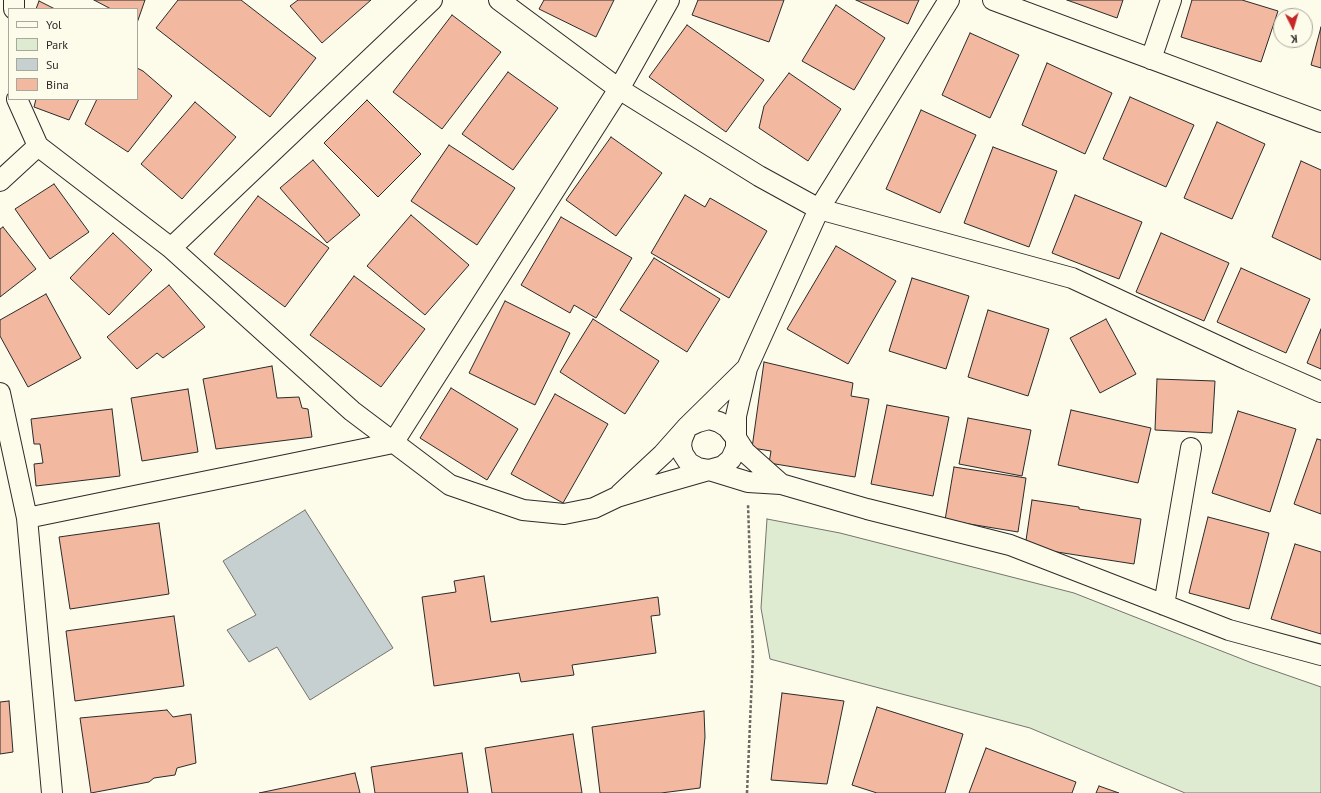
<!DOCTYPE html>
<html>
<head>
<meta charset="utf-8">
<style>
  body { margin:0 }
  #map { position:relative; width:1321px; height:793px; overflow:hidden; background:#fdfbea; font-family:"PT Sans",sans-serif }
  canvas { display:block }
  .legend { position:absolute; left:8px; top:8px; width:130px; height:92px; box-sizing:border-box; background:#fdfbea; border:1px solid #a9a89e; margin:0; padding:5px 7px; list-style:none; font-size:12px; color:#2b2b2b }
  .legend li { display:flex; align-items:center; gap:8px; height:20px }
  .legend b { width:20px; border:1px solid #a9a89e }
  .north { position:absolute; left:1273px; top:8px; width:40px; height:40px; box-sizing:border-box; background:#fdfbea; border:1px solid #a9a89e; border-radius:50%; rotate:175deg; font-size:11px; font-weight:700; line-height:16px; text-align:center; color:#2b2b2b }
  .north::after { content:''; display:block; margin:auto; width:14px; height:18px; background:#c62828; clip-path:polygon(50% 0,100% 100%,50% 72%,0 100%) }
</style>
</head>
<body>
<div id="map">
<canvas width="1321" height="793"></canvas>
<ul class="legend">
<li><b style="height:5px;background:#fdfbea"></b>Yol</li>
<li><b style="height:11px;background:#deebd1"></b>Park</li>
<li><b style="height:11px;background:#c7d0d0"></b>Su</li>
<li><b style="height:11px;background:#f2b8a0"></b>Bina</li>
</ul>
<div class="north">K</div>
</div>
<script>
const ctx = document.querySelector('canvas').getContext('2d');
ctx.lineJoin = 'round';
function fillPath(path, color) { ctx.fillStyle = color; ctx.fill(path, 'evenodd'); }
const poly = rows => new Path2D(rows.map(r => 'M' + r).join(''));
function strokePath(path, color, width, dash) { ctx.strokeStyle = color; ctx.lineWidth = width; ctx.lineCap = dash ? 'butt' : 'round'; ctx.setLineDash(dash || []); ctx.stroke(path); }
const green = poly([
  [767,519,840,533,1074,593,1252,663,1321,687,1321,793,1185,793,1030,728,770,659,761,608,767,519]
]);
fillPath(green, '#deebd1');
strokePath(green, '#74746e', 1);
const water = poly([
  [305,510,393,648,310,700,277,647,249,662,227,630,256,615,223,561,305,510]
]);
fillPath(water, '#c7d0d0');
strokePath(water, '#74746e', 1);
const building = poly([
  [94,0,145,0,137,23,137,9,111,9,94,0],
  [178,0,241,0,316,58,270,117,156,28,178,0],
  [298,0,371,0,322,43,290,6,298,0],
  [544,0,614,0,596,37,539,9,544,0],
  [698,0,784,0,769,42,692,15,698,0],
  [856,0,919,0,908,24,856,0],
  [1067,0,1123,0,1117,18,1067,0],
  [1192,0,1242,0,1278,11,1261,62,1181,37,1192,0],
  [39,1,55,9,36,9,39,1],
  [836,5,885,38,854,90,802,61,836,5],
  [452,15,501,52,442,129,393,92,452,15],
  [687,25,764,80,726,132,649,77,687,25],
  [1321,27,1321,68,1311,65,1321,27],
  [970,33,1019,55,990,118,942,95,970,33],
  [1047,63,1112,93,1085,154,1022,125,1047,63],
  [137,68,143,71,172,96,128,152,85,124,97,99,137,99,137,68],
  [508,72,558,108,513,170,462,134,508,72],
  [789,73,841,109,808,161,759,128,764,106,789,73],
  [1130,97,1194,125,1166,187,1103,159,1130,97],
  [36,99,79,99,69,120,34,107,36,99],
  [367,100,421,154,378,197,324,143,367,100],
  [195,102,236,137,182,199,141,164,195,102],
  [921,110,976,135,940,213,886,189,921,110],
  [1217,122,1265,144,1232,219,1184,198,1217,122],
  [611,137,662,173,616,236,566,200,611,137],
  [449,145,515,188,477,245,411,201,449,145],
  [993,147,1057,171,1029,247,964,223,993,147],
  [313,160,360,215,327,243,280,188,313,160],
  [1301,161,1321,170,1321,260,1272,237,1301,161],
  [54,184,89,232,50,259,15,209,54,184],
  [685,195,705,207,710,198,767,231,729,298,651,253,685,195],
  [1075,195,1142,222,1119,279,1052,253,1075,195],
  [258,196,329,248,285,307,214,254,258,196],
  [411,215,469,265,425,315,367,266,411,215],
  [561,217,632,258,596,318,574,305,570,313,521,285,561,217],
  [3,227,36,269,0,297,0,229,3,227],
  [113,233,152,270,109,315,70,278,113,233],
  [1161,233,1229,263,1204,321,1136,292,1161,233],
  [836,246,896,281,848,364,787,329,836,246],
  [654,258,720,299,687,352,620,310,654,258],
  [1241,268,1310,299,1286,353,1217,322,1241,268],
  [354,276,425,329,381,387,310,335,354,276],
  [912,278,969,296,946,369,889,351,912,278],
  [169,285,205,327,163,358,157,353,137,369,107,337,169,285],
  [46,294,81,358,28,387,0,336,0,320,46,294],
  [505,301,570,333,535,405,469,373,505,301],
  [988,310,1049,329,1028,396,968,377,988,310],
  [593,319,659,361,625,414,560,372,593,319],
  [1106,319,1136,374,1100,393,1070,338,1106,319],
  [1321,329,1321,369,1307,363,1321,329],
  [764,362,853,383,851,396,869,399,855,477,769,463,771,451,752,448,764,362],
  [272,366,277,398,299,397,302,408,308,409,312,437,216,449,203,379,272,366],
  [1157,379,1215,381,1212,433,1155,430,1157,379],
  [451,388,518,429,487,480,420,438,451,388],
  [188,389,198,452,142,461,131,398,188,389],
  [555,394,608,424,563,503,511,474,555,394],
  [887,405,949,417,933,496,871,484,887,405],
  [112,409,120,476,36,486,34,464,43,463,40,444,34,444,31,419,112,409],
  [1071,410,1151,428,1138,483,1058,465,1071,410],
  [1238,411,1296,429,1270,512,1212,493,1238,411],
  [968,418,1031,430,1022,476,959,464,968,418],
  [1317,439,1321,440,1321,514,1294,504,1317,439],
  [954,467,1026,478,1018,532,945,520,954,467],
  [1032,500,1079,507,1079,509,1141,519,1134,564,1025,547,1032,500],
  [1208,517,1269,533,1249,609,1189,593,1208,517],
  [159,523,169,594,70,609,59,537,159,523],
  [1295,544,1321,552,1321,634,1271,619,1295,544],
  [484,576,491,622,658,597,660,615,651,616,656,653,572,665,574,675,521,682,519,673,434,686,422,597,456,592,454,581,484,576],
  [174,616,184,686,75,701,66,631,174,616],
  [782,693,844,701,827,784,771,780,782,693],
  [9,701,13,752,0,754,0,702,9,701],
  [877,707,963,734,945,793,877,793,852,785,877,707],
  [167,710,173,717,191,714,196,763,177,768,175,775,154,778,149,782,91,793,80,718,167,710],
  [704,711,705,737,700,788,661,793,600,793,592,727,704,711],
  [573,734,582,793,492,793,485,748,573,734],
  [986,748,1076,782,1072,793,969,793,986,748],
  [462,753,468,793,375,793,371,767,462,753],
  [355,773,360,793,259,793,355,773],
  [1099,786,1119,793,1096,793,1099,786]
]);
fillPath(building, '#f2b8a0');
strokePath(building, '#2b2b2b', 1);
const minor = poly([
  [14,0,14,9],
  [499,0,619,89,759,176,819,209,1072,278,1248,360,1321,392],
  [993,0,1321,122],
  [1151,59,1171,0],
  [17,99,38,146,171,248,352,411,450,485,523,510,564,514,594,508,617,497,653,486,723,466,731,459,736,448,736,438,727,427,719,422,709,419,698,422,687,427,682,439,681,446,683,454,689,463,698,468,709,470,748,482,781,484,867,509,1010,545,1229,630,1321,655],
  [0,181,38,146],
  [171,248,432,0],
  [747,368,736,416,736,438,745,452,781,484],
  [0,393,27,518,52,793],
  [620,494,663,454,687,427,747,368,819,209,949,0],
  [27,518,393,443,619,89,669,0],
  [1164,605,1191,448]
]);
strokePath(minor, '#2b2b2b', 22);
strokePath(poly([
  [747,793,753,654,748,504]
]), '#6a6964', 2.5, [3, 2]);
strokePath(minor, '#fdfbea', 20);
</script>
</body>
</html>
